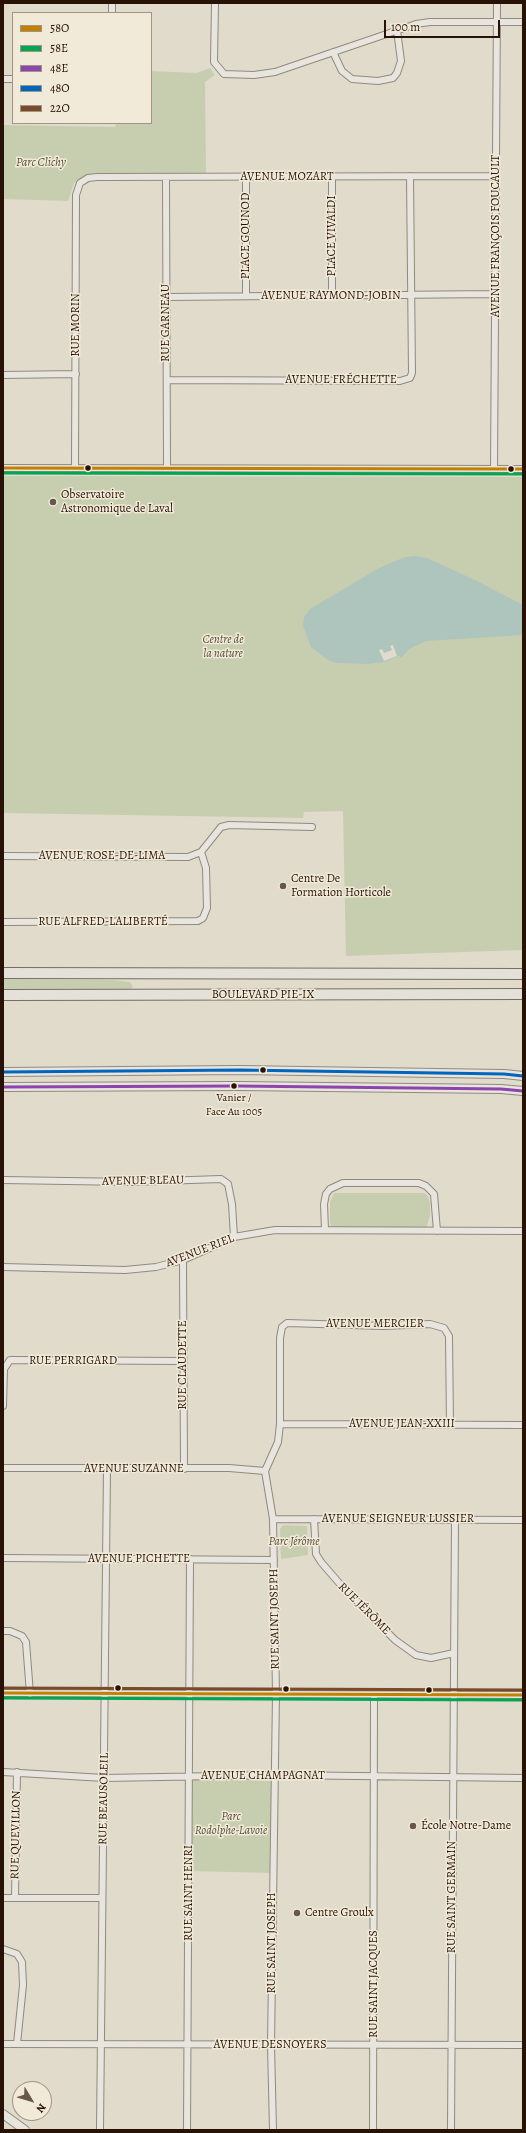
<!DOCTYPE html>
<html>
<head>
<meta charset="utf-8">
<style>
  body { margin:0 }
  #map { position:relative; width:526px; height:2133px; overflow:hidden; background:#e1dbcc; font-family:Alegreya,serif }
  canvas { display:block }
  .frame { position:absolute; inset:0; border:4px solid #271205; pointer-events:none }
  .legend { position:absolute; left:12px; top:12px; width:140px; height:112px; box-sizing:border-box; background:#f1ead9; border:1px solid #a09484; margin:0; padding:5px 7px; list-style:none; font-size:12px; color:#271205 }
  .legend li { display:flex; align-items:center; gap:8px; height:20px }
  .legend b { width:20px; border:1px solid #a09484 }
  .north { position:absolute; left:12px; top:2081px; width:40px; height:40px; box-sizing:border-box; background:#f1ead9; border:1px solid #a09484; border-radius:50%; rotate:128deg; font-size:11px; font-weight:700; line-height:16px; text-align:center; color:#271205 }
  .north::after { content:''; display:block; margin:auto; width:14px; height:18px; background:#68584b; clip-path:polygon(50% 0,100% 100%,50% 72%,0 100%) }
  .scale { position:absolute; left:384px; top:20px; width:116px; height:18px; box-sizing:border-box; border:2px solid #271205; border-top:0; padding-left:5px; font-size:12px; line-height:14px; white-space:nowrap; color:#271205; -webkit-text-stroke:3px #f1ead9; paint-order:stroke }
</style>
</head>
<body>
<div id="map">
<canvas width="526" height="2133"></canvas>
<div class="frame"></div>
<ul class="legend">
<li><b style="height:5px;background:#c38101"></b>58O</li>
<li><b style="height:5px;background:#00a651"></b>58E</li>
<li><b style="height:5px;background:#8e44ad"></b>48E</li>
<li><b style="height:5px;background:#0065bd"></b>48O</li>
<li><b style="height:5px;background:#7a4b2a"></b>22O</li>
</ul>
<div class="north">N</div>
<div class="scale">100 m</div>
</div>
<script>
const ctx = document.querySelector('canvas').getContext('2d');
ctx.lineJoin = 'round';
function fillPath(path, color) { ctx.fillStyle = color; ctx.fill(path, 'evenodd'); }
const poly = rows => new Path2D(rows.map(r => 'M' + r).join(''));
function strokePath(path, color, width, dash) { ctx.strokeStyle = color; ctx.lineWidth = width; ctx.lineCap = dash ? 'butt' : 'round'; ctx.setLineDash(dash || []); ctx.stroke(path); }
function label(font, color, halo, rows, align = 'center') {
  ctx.font = font + ' Alegreya,serif'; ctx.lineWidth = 3; ctx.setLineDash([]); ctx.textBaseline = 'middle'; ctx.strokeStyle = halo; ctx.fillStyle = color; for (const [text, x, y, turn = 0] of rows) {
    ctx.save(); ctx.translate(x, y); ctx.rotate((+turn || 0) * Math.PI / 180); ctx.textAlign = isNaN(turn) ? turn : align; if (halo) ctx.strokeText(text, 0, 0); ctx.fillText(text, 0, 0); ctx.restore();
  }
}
fillPath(poly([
  [210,68,215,75,205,82,206,175,92,175,74,183,68,201,3,199,3,125,115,127,116,123,151,123,151,71,197,73],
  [3,476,523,477,523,950,346,956,343,811,304,812,303,818,3,813],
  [3,979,112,980,130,982,133,987,129,990,3,990],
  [334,1193,424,1193,428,1196,430,1204,430,1215,427,1226,422,1229,332,1227,330,1223,330,1202],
  [285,1525,307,1526,308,1555,281,1559,280,1529,282,1526],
  [274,1775,273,1873,189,1871,189,1776]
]), '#c7ceaf');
fillPath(poly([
  [416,556,427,558,477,581,523,605,523,635,426,641,409,649,401,658,399,656,385,662,367,664,336,663,328,660,311,647,303,626,304,617,310,609,379,568,405,557]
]), '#adc5bd');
fillPath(poly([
  [393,645,397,656,384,661,379,650,382,649,384,653,392,650,390,646]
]), '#e1dbcc');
const minor = poly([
  [112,3,112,13],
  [215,3,214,62,224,74,254,75,275,72,416,24,430,22,523,22],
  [333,52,342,71,352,79,378,81,393,78,397,73,401,61,397,30],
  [3,79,13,79],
  [166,177,167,468],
  [246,177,246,296],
  [332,295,332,176],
  [166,297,495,294],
  [3,375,76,374],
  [167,380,400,381,410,378,412,373,410,176],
  [3,468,523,469],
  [75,468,76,195,80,183,88,178,97,177,496,176],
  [494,469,497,3],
  [201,852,221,827,229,825,312,827],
  [3,856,188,857,201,852],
  [3,922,198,921,203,918,207,908,206,868,201,852],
  [3,1180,131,1182,221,1179,228,1184,232,1204,234,1237],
  [325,1230,324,1204,326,1194,330,1189,343,1183,419,1183,426,1186,434,1194,437,1231],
  [183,1260,184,1469],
  [3,1267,125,1270,156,1267,183,1260,234,1237,275,1230,523,1231],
  [3,1406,4,1369,10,1360,183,1361],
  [280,1424,523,1425],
  [3,1468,229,1468,265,1471],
  [273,1519,523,1520],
  [314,1519,316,1554,321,1562,340,1584,395,1640,416,1655,431,1658,454,1653],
  [3,1558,274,1560],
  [3,1631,10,1631,22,1636,26,1642,30,1694],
  [3,1693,523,1695],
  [3,1772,104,1778,274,1775,523,1778],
  [3,1898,102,1898],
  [15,1898,17,1772],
  [3,1949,17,1954,22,1962,23,1985,17,2044],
  [3,2044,523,2045],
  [100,2129,107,1469],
  [187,2130,190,1559],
  [273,2130,271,2045,276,1694,273,1519,265,1471,278,1442,280,1424,280,1338,282,1327,287,1323,383,1326,430,1324,444,1328,449,1336,450,1424],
  [373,2130,374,1695],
  [451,2130,455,1519]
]);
const tertiary = poly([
  [3,1072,239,1070,504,1074,523,1076],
  [3,1087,238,1086,501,1089,523,1091],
  [3,2114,25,2130]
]);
const trunk = poly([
  [3,973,523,974],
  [3,995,523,994]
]);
strokePath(minor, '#90897f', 8);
strokePath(tertiary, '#90897f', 10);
strokePath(trunk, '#756e65', 12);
strokePath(minor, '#e8e5de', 6);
strokePath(tertiary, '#e8e5de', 8);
strokePath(trunk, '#e4e1d8', 10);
strokePath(poly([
  [3,468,523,469],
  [3,1693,523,1695]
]), '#c38101', 3);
strokePath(poly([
  [3,473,523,474],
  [3,1698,523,1700]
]), '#00a651', 3);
strokePath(poly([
  [3,1087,238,1086,501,1089,523,1091]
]), '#8e44ad', 3);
strokePath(poly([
  [3,1072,239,1070,504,1074,523,1076]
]), '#0065bd', 3);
strokePath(poly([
  [3,1688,523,1690]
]), '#7a4b2a', 3);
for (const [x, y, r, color] of [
  [88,468,3.5,"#271205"],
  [511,469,3.5,"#271205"],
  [53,502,4,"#68584b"],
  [283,886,4,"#68584b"],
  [263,1070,3.5,"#271205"],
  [234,1086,3.5,"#271205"],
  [118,1688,3.5,"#271205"],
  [286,1689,3.5,"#271205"],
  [429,1690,3.5,"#271205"],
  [413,1826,4,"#68584b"],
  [297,1913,4,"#68584b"]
]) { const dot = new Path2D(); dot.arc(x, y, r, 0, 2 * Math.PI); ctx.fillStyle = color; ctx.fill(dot); strokePath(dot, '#f1ead9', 1.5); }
label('11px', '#271205', '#f1ead9', [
  ["Vanier /",234,1098],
  ["Face Au 1005",234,1112]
]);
label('italic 12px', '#575038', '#f1ead9', [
  ["Parc Clichy",41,163],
  ["Centre de",223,640],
  ["la nature",223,654],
  ["Parc Jérôme",294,1542],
  ["Parc",231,1817],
  ["Rodolphe-Lavoie",231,1831]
]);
label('12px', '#271205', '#f1ead9', [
  ["AVENUE MOZART",287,177],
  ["PLACE GOUNOD",246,236,-90],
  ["PLACE VIVALDI",332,236,-90],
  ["AVENUE FRANÇOIS FOUCAULT",496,236,-90],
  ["AVENUE RAYMOND-JOBIN",331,296],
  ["RUE GARNEAU",166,323,-90],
  ["RUE MORIN",76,325,-90],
  ["AVENUE FRÉCHETTE",341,380],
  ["AVENUE ROSE-DE-LIMA",102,856],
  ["RUE ALFRED-LALIBERTÉ",103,922],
  ["BOULEVARD PIE-IX",263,995],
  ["AVENUE BLEAU",143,1181,-1],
  ["AVENUE RIEL",200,1251,-21],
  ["AVENUE MERCIER",375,1324],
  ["RUE PERRIGARD",73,1361],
  ["RUE CLAUDETTE",183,1365,-90],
  ["AVENUE JEAN-XXIII",402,1424],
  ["AVENUE SUZANNE",134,1469],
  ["AVENUE SEIGNEUR LUSSIER",398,1519],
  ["AVENUE PICHETTE",139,1559],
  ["RUE JÉRÔME",364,1609,45],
  ["RUE SAINT JOSEPH",275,1619,-91],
  ["AVENUE CHAMPAGNAT",263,1776],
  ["RUE BEAUSOLEIL",104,1799,-89],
  ["RUE QUEVILLON",16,1835,-89],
  ["RUE SAINT HENRI",189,1893,-90],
  ["RUE SAINT GERMAIN",452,1897,-90],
  ["RUE SAINT JOSEPH",272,1943,-90],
  ["RUE SAINT JACQUES",374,1984,-90],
  ["AVENUE DESNOYERS",270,2045]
]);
label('12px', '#271205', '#f1ead9', [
  ["Observatoire",61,495],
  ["Astronomique de Laval",61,509],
  ["Centre De",291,879],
  ["Formation Horticole",291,893],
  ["École Notre-Dame",421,1826],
  ["Centre Groulx",305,1913]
], 'left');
</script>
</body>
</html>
